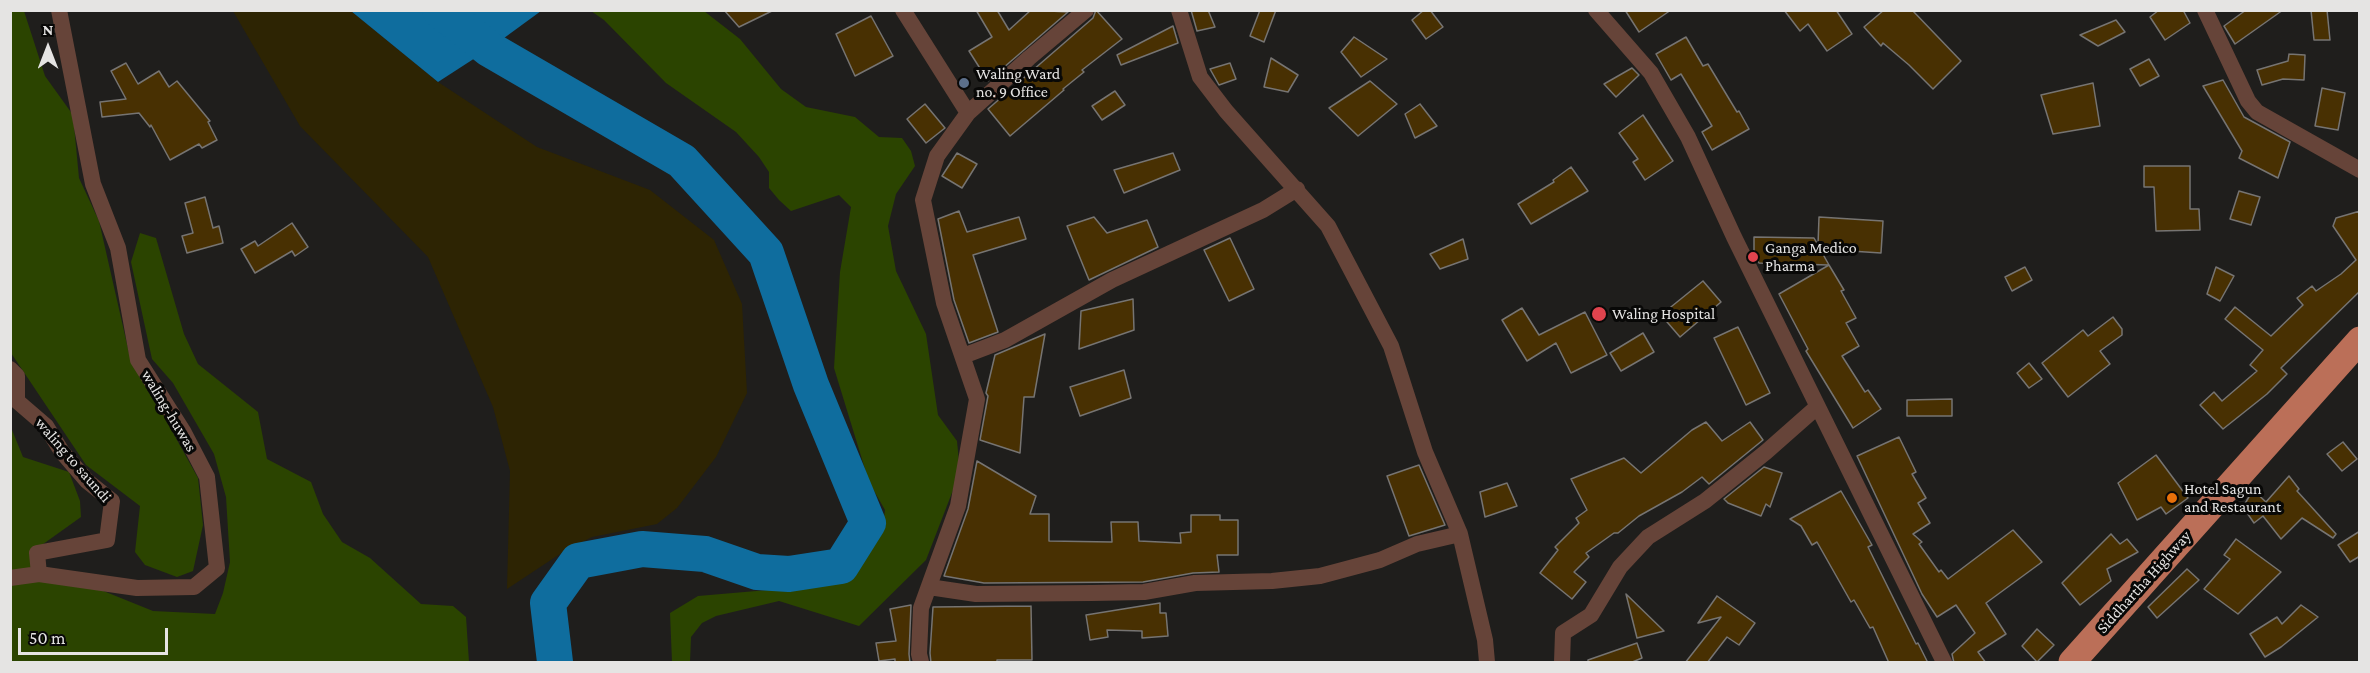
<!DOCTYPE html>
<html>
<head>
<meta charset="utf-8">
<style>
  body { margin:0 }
  #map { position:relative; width:2370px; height:673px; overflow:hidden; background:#1f1e1c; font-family:"Crimson Pro",serif }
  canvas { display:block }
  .frame { position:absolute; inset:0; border:12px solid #e5e4e3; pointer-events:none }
  .north { position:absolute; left:18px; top:18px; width:60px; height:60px; -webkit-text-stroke:4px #080807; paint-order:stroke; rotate:0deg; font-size:16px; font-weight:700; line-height:24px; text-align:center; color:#e5e4e3 }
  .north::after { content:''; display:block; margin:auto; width:21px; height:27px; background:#e5e4e3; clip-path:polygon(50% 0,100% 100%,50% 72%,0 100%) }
  .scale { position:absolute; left:18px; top:628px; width:150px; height:27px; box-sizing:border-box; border:3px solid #e5e4e3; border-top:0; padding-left:8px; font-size:18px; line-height:21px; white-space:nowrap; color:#e5e4e3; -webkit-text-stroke:4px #080807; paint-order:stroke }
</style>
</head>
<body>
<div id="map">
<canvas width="2370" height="673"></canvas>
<div class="frame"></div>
<div class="north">N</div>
<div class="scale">50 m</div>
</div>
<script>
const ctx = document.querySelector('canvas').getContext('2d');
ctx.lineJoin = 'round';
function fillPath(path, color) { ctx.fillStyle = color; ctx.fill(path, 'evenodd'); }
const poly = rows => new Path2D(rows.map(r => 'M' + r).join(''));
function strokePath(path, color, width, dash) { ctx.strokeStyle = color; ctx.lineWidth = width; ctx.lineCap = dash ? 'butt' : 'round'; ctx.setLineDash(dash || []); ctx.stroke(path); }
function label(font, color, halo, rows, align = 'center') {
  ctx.font = font + ' "Crimson Pro",serif'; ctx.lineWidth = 6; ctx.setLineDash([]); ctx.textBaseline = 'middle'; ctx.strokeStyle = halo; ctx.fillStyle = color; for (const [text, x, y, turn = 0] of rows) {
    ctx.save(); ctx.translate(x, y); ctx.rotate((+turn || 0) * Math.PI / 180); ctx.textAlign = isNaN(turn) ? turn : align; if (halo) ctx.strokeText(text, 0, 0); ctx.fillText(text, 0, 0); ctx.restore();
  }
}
fillPath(poly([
  [10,11,24,11,45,76,73,115,79,178,99,221,129,353,198,478,203,525,193,571,177,577,145,565,135,552,140,506,86,465,11,353],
  [591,11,704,11,740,39,781,89,806,107,855,117,879,137,902,138,911,151,915,166,896,194,888,226,896,271,926,334,938,415,957,441,960,472,926,560,859,626,779,601,716,616,702,623,691,637,690,662,672,662,670,613,698,596,826,585,854,566,883,526,885,510,869,482,834,368,840,272,851,207,839,195,791,211,779,200,769,188,769,172,759,157,736,132,666,83,604,20],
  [140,233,156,238,184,334,198,364,258,412,267,459,311,482,323,514,342,542,370,558,421,604,453,606,466,617,469,662,11,662,10,425,23,457,69,472,80,501,81,517,32,552,35,580,96,588,153,611,215,614,223,593,230,562,226,497,214,454,173,383,152,359,131,262]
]), '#2b4400');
fillPath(poly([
  [233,11,351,11,438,82,537,147,650,190,714,240,742,304,747,393,716,457,677,508,657,524,592,537,566,550,507,589,510,471,493,407,428,257,300,126]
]), '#2d2403');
fillPath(poly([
  [351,11,541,11,489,49,438,82]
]), '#0f6d9e');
strokePath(poly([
  [440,10,489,49,682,161,766,253,811,385,868,523,841,566,789,574,757,572,705,554,642,549,578,561,548,603,555,662]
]), '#0f6d9e', 36);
const building = poly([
  [724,10,774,10,739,27,724,10],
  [976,10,997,10,1009,30,1031,10,1068,12,988,81,969,51,992,37,976,10],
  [1096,10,1122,39,1082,70,1084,72,1063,89,1064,90,1010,136,988,109,1093,18,1096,10],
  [1191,10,1208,10,1215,27,1197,31,1191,10],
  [1260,10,1276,10,1264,42,1250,36,1260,10],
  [1424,10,1430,10,1443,27,1426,39,1412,20,1424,10],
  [1625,10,1671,10,1639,32,1625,10],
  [1784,10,1836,10,1852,34,1827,51,1808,24,1800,31,1784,10],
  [1884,10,1912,10,1961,61,1933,89,1909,65,1883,43,1881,46,1864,27,1884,10],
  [2159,10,2183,10,2190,23,2165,40,2150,17,2159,10],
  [2246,10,2283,10,2235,44,2224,26,2246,10],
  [2311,10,2327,10,2330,40,2314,40,2311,10],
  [871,16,893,56,855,76,836,34,871,16],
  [2116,20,2125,32,2098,46,2080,35,2116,20],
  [1173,26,1178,43,1121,65,1117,55,1173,26],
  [1354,37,1387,59,1361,77,1341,52,1354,37],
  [1686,37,1703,66,1708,64,1737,112,1739,111,1749,129,1712,150,1702,132,1712,126,1681,74,1671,80,1656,54,1686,37],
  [2289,54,2305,55,2304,80,2283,79,2262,85,2257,70,2288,61,2289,54],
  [1271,58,1298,75,1288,92,1264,87,1271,58],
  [2149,59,2159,76,2140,86,2130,69,2149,59],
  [126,63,138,84,159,71,169,87,177,81,210,121,208,122,217,140,202,148,199,144,170,160,151,125,150,127,139,113,102,117,100,102,126,99,111,71,126,63],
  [1230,63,1236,79,1219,85,1210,69,1230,63],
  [1632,68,1639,75,1616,97,1604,84,1632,68],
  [2223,80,2244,117,2290,142,2278,178,2239,158,2242,151,2203,86,2223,80],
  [1370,81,1397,104,1358,136,1329,108,1370,81],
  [2093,83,2100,126,2053,134,2041,95,2093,83],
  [2322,88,2345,93,2338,130,2315,126,2322,88],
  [1115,91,1125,105,1102,120,1092,106,1115,91],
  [925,104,945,128,926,143,907,119,925,104],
  [1420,104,1437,126,1415,138,1405,114,1420,104],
  [1643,115,1673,161,1645,180,1633,162,1638,159,1619,133,1643,115],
  [957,153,977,164,962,188,942,176,957,153],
  [1173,153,1180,170,1124,193,1114,170,1173,153],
  [2144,166,2190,166,2190,209,2199,209,2200,230,2156,231,2154,187,2144,187,2144,166],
  [1571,167,1588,191,1531,224,1518,204,1554,182,1553,180,1571,167],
  [2239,191,2260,197,2251,225,2230,219,2239,191],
  [205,197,213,228,219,226,223,243,187,253,182,236,193,233,185,203,205,197],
  [959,211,967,232,1019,217,1026,239,973,255,998,332,969,343,954,300,938,219,959,211],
  [2360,211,2360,291,2281,368,2287,374,2267,394,2223,429,2200,405,2214,392,2222,401,2257,371,2250,365,2263,350,2225,319,2235,307,2271,336,2303,305,2297,298,2312,286,2316,291,2341,274,2356,260,2333,226,2336,218,2360,211],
  [1094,217,1107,233,1147,220,1158,247,1089,280,1067,226,1094,217],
  [1819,217,1883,221,1881,253,1820,249,1829,265,1759,263,1754,254,1754,237,1814,238,1818,245,1819,217],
  [292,223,308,247,295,256,292,251,255,273,241,249,255,241,258,246,292,223],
  [1230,238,1254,289,1229,301,1204,250,1230,238],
  [1463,239,1468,259,1440,269,1430,254,1463,239],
  [1829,265,1844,290,1841,291,1856,318,1846,323,1859,346,1842,356,1865,392,1868,390,1881,409,1853,428,1806,351,1808,349,1779,294,1829,265],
  [2025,267,2032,280,2012,291,2005,277,2025,267],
  [2216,267,2234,276,2220,301,2207,294,2216,267],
  [1703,281,1721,302,1680,337,1661,315,1703,281],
  [1133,299,1134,330,1079,349,1081,311,1133,299],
  [1522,308,1539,335,1585,312,1607,355,1571,373,1556,343,1527,361,1502,320,1522,308],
  [2113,317,2122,329,2122,335,2100,351,2110,364,2068,397,2042,363,2083,330,2088,336,2113,317],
  [1738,327,1770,393,1746,405,1714,338,1738,327],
  [1643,333,1654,352,1621,371,1610,353,1643,333],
  [1045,334,1034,397,1024,397,1020,453,980,440,988,396,986,393,995,355,1045,334],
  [2029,363,2042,379,2029,388,2017,373,2029,363],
  [1124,370,1131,398,1080,416,1070,387,1124,370],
  [1952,399,1952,416,1907,416,1907,400,1952,399],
  [1706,422,1722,441,1750,422,1763,440,1709,484,1702,477,1682,492,1639,516,1618,533,1614,533,1586,553,1589,557,1574,572,1586,582,1572,599,1540,573,1558,550,1555,547,1579,523,1576,518,1587,510,1571,479,1624,458,1641,473,1692,430,1706,422],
  [1899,437,1916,472,1912,474,1926,498,1918,503,1930,523,1913,534,1922,542,1919,544,1939,572,1941,570,1948,579,2013,530,2042,562,1986,603,2006,634,1978,652,1986,663,1954,663,1952,654,1975,633,1956,605,1937,617,1922,594,1857,456,1899,437],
  [2343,442,2357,459,2342,471,2327,454,2343,442],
  [2156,455,2188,498,2166,514,2161,507,2137,520,2118,483,2156,455],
  [977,461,1036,496,1030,514,1049,514,1049,541,1112,542,1111,522,1138,522,1139,541,1181,543,1180,533,1191,532,1191,515,1220,515,1220,520,1238,520,1238,555,1217,555,1219,572,1193,573,1143,582,984,583,944,576,968,509,977,461],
  [1419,465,1445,525,1409,536,1387,476,1419,465],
  [1764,467,1782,473,1770,507,1766,504,1761,516,1728,503,1724,499,1764,467],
  [2289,476,2299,489,2297,491,2336,534,2333,538,2302,518,2281,539,2263,516,2254,523,2243,507,2253,490,2266,502,2289,476],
  [1507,483,1517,506,1485,517,1480,492,1507,483],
  [1841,491,1872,545,1868,547,1916,644,1918,643,1928,663,1889,663,1873,627,1870,628,1854,600,1851,602,1817,542,1812,545,1801,526,1790,519,1841,491],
  [2360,531,2360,556,2350,562,2338,545,2360,531],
  [2111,534,2120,544,2127,539,2138,552,2107,569,2111,581,2080,605,2062,583,2111,534],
  [2236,539,2281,572,2238,614,2204,589,2230,559,2224,555,2236,539],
  [2187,569,2199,580,2157,618,2148,607,2187,569],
  [1626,594,1664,631,1637,638,1626,594],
  [1717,596,1755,623,1739,645,1727,637,1707,663,1685,663,1721,617,1698,623,1717,596],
  [1160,603,1160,613,1166,613,1168,636,1142,638,1142,631,1107,630,1108,637,1090,640,1086,615,1160,603],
  [911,605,909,654,910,663,895,663,895,659,879,661,876,643,896,641,890,609,911,605],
  [2301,605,2318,617,2281,647,2265,657,2250,634,2277,617,2282,624,2301,605],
  [1031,606,1032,660,997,660,997,663,931,663,930,653,933,607,1031,606],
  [2037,629,2054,645,2037,662,2022,646,2037,629],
  [1637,643,1642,658,1630,663,1588,663,1588,660,1637,643]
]);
fillPath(building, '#483002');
strokePath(building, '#767472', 1.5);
strokePath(poly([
  [903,10,968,113],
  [1179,10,1200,77,1226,111,1328,226,1391,346,1425,452,1460,534,1485,640,1487,662],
  [1596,10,1651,73,1688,137,1734,237,1944,662],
  [2205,10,2248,101,2257,112,2360,170],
  [963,356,1005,340,1112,280,1263,210,1297,189],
  [10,369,17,376,17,401,46,426,62,452,87,481,112,501,107,540,37,553,39,574],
  [10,578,39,574,137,588,194,587,217,568,207,477,183,431,138,360,118,248,93,184,59,10],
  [929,587,976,594,1092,593,1144,592,1195,583,1272,581,1320,576,1380,560,1417,544,1460,534],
  [921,662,919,654,921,608,958,506,977,399,944,303,923,200,937,156,968,113,1029,58,1086,10],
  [1562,662,1563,633,1591,615,1620,567,1648,537,1705,501,1766,452,1817,407]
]), '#664439', 16);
strokePath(poly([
  [2072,662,2360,340]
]), '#bb6f58', 27);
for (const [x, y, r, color] of [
  [964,83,6,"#5c6f8a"],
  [1753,257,6,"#e0444e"],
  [1599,314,8,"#e0444e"],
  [2172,498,6,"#e8710a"]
]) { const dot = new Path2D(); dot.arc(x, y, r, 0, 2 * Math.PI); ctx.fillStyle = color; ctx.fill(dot); strokePath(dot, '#080807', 2); }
label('16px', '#e5e4e3', '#080807', [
  ["Waling Ward",976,74],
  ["no. 9 Office",976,92],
  ["Ganga Medico",1765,248],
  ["Pharma",1765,266],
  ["Waling Hospital",1612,314],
  ["Hotel Sagun",2184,489],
  ["and Restaurant",2184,507]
], 'left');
label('16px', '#e5e4e3', '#080807', [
  ["waling-huwas",169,411,59],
  ["waling to saundi",73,460,49],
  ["Siddhartha Highway",2144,582,-48]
]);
</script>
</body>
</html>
